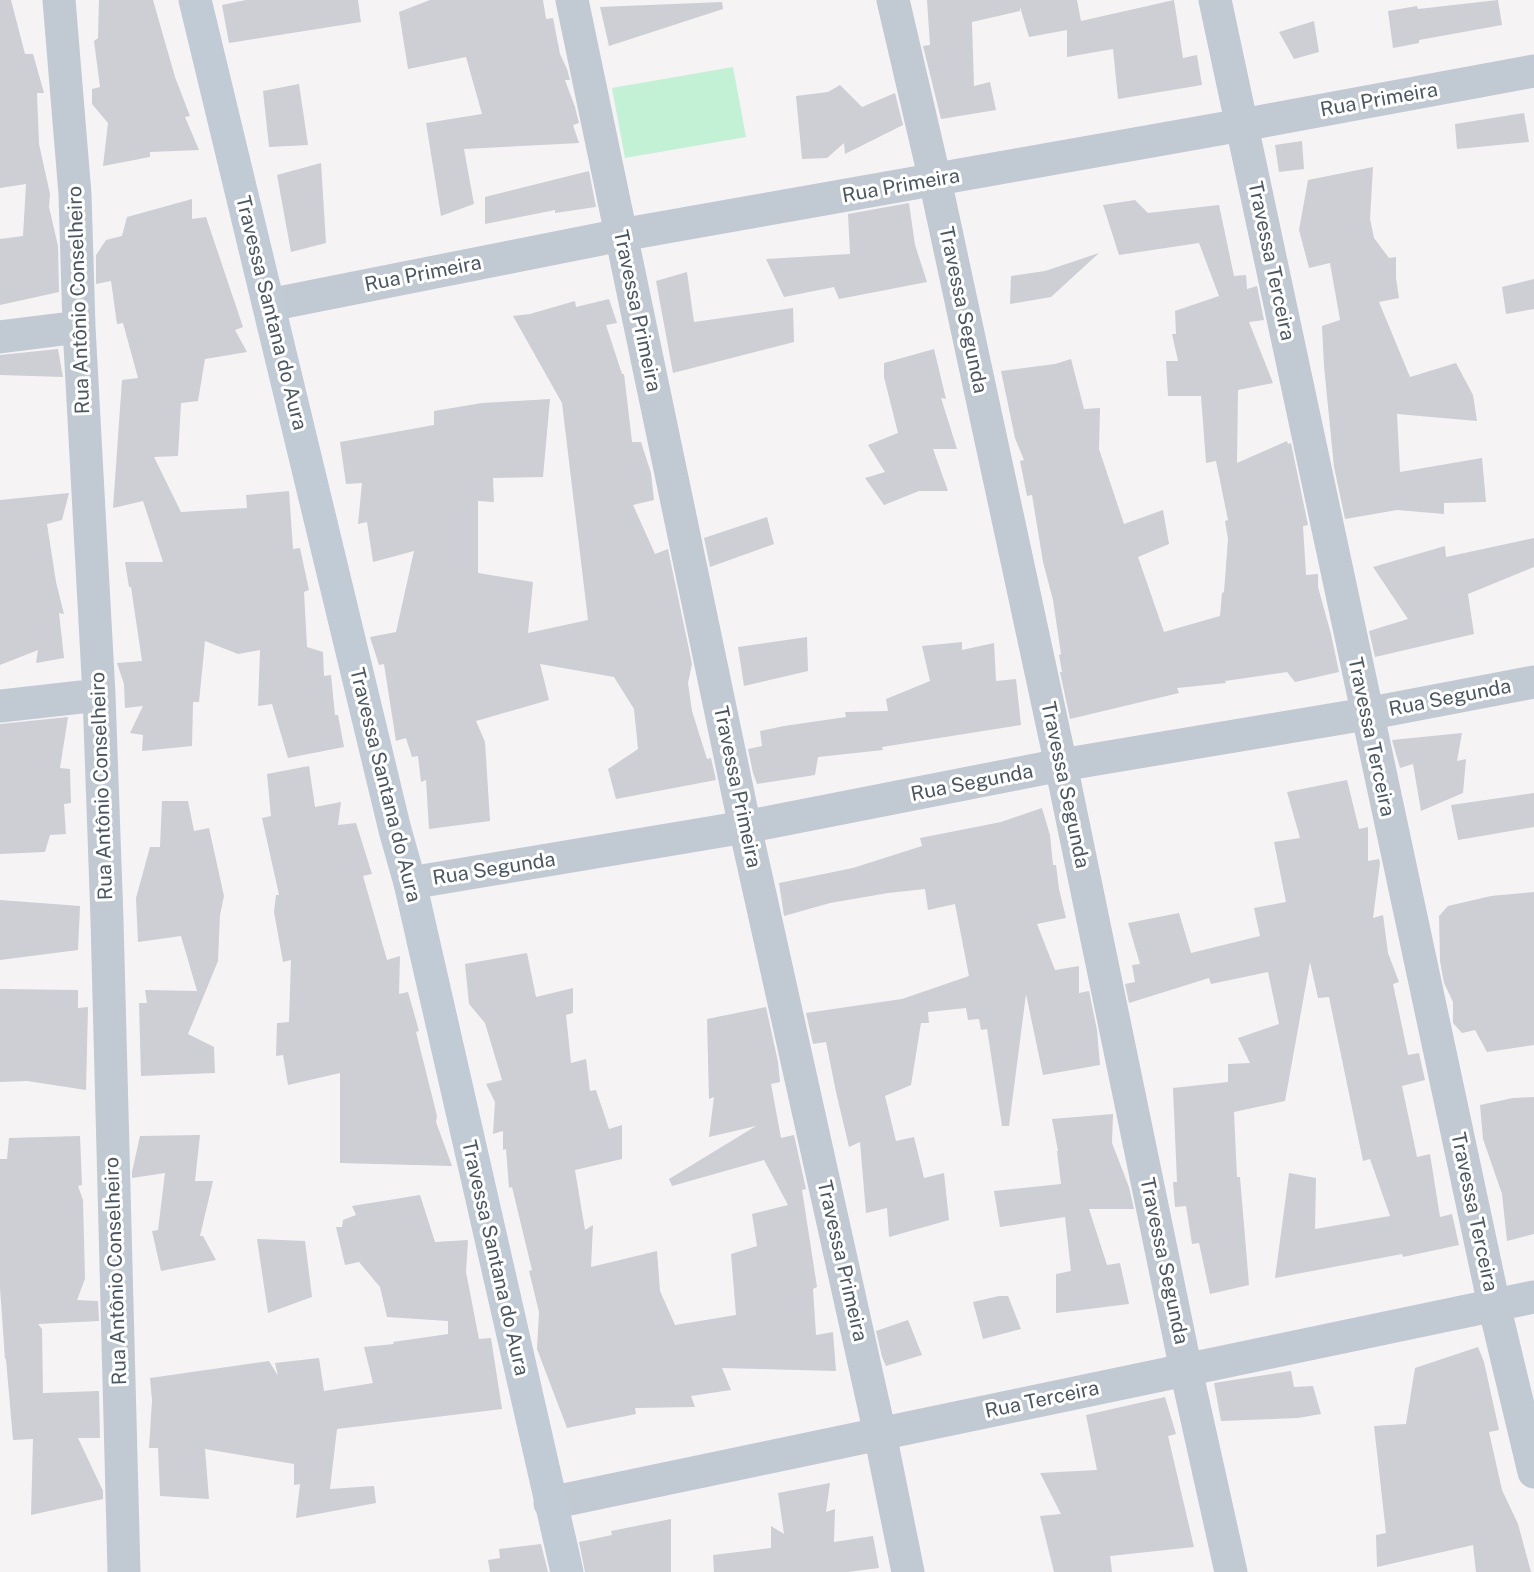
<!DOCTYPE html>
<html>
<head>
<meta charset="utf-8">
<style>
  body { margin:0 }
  canvas { display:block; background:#f5f3f3 }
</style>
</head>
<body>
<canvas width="1534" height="1572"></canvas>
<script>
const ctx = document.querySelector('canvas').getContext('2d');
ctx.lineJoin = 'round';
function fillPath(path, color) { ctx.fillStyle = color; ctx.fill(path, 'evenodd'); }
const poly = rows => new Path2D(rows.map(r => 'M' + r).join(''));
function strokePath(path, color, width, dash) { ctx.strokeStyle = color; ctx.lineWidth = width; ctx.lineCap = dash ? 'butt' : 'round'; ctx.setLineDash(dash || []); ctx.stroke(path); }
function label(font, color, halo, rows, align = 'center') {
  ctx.font = font + ' "Public Sans",sans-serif'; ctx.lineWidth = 6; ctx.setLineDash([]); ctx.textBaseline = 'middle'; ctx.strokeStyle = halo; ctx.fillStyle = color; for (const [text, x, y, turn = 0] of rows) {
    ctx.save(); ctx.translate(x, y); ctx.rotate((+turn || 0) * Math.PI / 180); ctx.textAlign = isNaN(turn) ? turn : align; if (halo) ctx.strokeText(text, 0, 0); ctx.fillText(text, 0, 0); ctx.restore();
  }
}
fillPath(poly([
  [733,67,746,137,625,158,612,88]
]), '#c3f1d5');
fillPath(poly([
  [0,0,11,0,25,54,33,54,44,93,37,93,39,144,50,194,49,207,58,246,59,292,0,305,0,239,23,236,26,184,0,188],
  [99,0,153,0,175,77,190,116,185,117,199,150,150,152,150,157,103,166,108,123,92,104,92,89,100,87,94,41,98,38],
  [246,0,358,0,361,22,229,43,222,5],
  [430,0,543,0,546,19,553,18,560,54,567,69,570,80,565,80,575,107,579,123,573,125,579,143,464,149,474,204,441,216,426,123,482,114,466,57,408,69,399,12],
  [927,0,1077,0,1081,21,1174,0,1183,58,1197,55,1202,85,1118,99,1113,49,1067,57,1067,30,1029,37,1020,7,1020,11,972,22,974,86,990,82,996,110,941,119,923,46,930,45],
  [1498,0,1502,25,1419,40,1419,43,1393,48,1388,11,1417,6,1418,9],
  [722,2,723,9,609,46,600,7],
  [1314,21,1319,52,1294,59,1279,32],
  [299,84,308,145,269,147,263,91],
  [840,85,862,107,895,93,903,125,845,154,844,143,827,158,802,159,796,96,828,92],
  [1524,113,1529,142,1457,149,1455,124],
  [1302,141,1304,169,1279,172,1275,145],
  [321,163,326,243,291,252,277,175],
  [1373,167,1370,219,1374,238,1389,258,1396,257,1396,278,1399,298,1379,302,1410,377,1456,363,1473,395,1477,421,1397,414,1400,472,1482,458,1486,502,1444,503,1444,514,1397,510,1345,519,1334,467,1324,366,1322,326,1340,320,1330,263,1309,268,1299,230,1308,180],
  [589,171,596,207,555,213,555,210,485,224,485,197],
  [192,199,192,219,206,217,243,327,235,330,247,352,205,359,198,401,181,403,178,456,154,457,181,512,247,508,246,495,289,491,293,549,300,548,309,590,304,592,307,647,323,652,324,676,331,675,335,715,338,715,344,747,288,758,272,704,258,706,260,650,238,654,205,641,199,702,193,702,192,746,142,751,143,735,130,733,143,706,125,708,124,684,117,663,142,661,131,587,129,587,125,562,163,562,143,501,113,508,122,380,138,378,123,323,117,324,111,281,96,284,96,255,106,240,122,236,127,217],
  [1135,200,1148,213,1219,205,1234,276,1246,275,1247,289,1257,286,1264,320,1249,322,1273,383,1238,390,1237,463,1287,441,1288,444,1291,443,1308,525,1303,526,1306,575,1318,574,1318,587,1331,634,1339,672,1295,682,1287,672,1225,681,1226,683,1177,688,1179,693,1070,719,1060,672,1062,672,1059,655,1061,654,1053,600,1043,562,1032,495,1027,496,1020,461,1024,460,1015,438,1001,371,1055,364,1071,359,1084,409,1100,408,1099,449,1124,524,1163,510,1169,544,1138,557,1164,632,1220,616,1222,593,1224,592,1228,539,1225,521,1228,520,1216,461,1206,463,1201,396,1168,396,1166,361,1178,361,1172,334,1176,334,1175,311,1219,296,1199,243,1119,255,1103,205],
  [909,203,915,245,927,282,839,299,834,287,784,297,766,259,850,254,848,214],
  [1099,253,1051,297,1010,304,1011,276,1045,271],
  [687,272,694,322,793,308,794,342,673,373,656,281],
  [1534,279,1534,309,1506,314,1502,287],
  [609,299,617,323,606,325,622,374,624,374,632,442,641,442,651,473,654,500,633,505,655,554,668,549,692,664,688,683,692,711,707,759,711,758,716,780,616,799,608,769,638,749,634,709,614,677,540,664,549,700,476,721,485,742,490,821,429,829,426,780,421,782,418,756,412,757,406,738,396,741,384,664,379,665,370,637,396,632,414,551,373,562,367,522,358,524,362,483,346,484,340,442,434,425,434,411,482,403,550,399,543,477,493,478,494,502,478,501,478,573,533,582,528,633,588,620,562,403,513,316,530,314,575,301,576,307],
  [58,349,63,377,0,375,0,355],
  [934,349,946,399,941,398,957,449,933,449,948,491,919,491,884,505,865,478,885,472,868,445,898,433,884,377,884,363],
  [69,493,62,520,47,524,56,582,64,614,59,613,64,658,36,663,38,650,0,665,0,500],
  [767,517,774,544,710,567,704,538],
  [1534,538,1534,567,1468,594,1474,634,1375,657,1369,631,1408,619,1373,567,1445,546,1446,557],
  [807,637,808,671,744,686,738,647],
  [962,642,962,650,994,643,996,681,1016,679,1021,725,882,747,883,750,818,757,815,775,757,784,753,773,748,749,762,746,760,731,784,726,846,717,845,712,888,711,886,699,930,681,922,646],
  [68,717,60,768,70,769,71,803,64,804,66,834,50,835,45,852,0,854,0,724],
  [1462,733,1457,761,1466,759,1463,793,1421,811,1413,764,1400,768,1392,740],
  [309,766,315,807,341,802,338,825,356,823,372,874,363,876,387,960,400,956,399,994,408,992,419,1031,416,1032,437,1116,436,1122,452,1166,340,1163,340,1073,288,1085,283,1055,276,1056,277,1023,289,1022,291,960,283,962,274,912,276,895,279,895,262,818,271,816,267,774],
  [1347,780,1359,829,1368,827,1368,861,1379,859,1380,863,1373,918,1383,915,1388,953,1399,982,1393,984,1408,1055,1419,1053,1425,1080,1402,1086,1417,1157,1430,1154,1440,1217,1452,1214,1459,1245,1403,1257,1402,1254,1275,1278,1289,1173,1316,1178,1315,1229,1390,1216,1370,1159,1363,1161,1329,997,1318,998,1310,962,1285,1101,1234,1112,1237,1177,1240,1177,1249,1285,1210,1294,1199,1243,1192,1244,1186,1206,1175,1207,1173,1182,1177,1182,1173,1088,1228,1082,1228,1064,1250,1063,1238,1038,1279,1024,1268,972,1211,984,1209,978,1129,1003,1125,984,1135,982,1132,965,1140,964,1128,923,1179,913,1191,953,1260,936,1254,908,1286,902,1274,842,1300,838,1287,792],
  [1534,793,1534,827,1458,840,1451,805],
  [162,801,188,801,194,831,209,828,224,896,220,915,218,961,188,1034,214,1047,215,1073,141,1076,139,1003,147,1003,145,990,197,991,181,936,138,942,136,898,150,847,160,847],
  [1042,808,1050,835,1053,865,1056,865,1059,889,1066,918,1037,924,1055,970,1079,966,1079,993,1089,991,1097,1030,1100,1065,1043,1075,1026,994,1009,1126,1002,1126,987,1029,981,1030,979,1019,968,1020,966,1008,928,1012,929,1023,921,1023,911,1085,885,1096,896,1141,914,1137,924,1178,944,1173,949,1220,889,1237,887,1208,866,1213,860,1142,849,1147,836,1092,826,1042,813,1044,806,1013,902,999,969,976,955,904,928,910,925,889,888,893,830,903,784,916,779,883,853,868,922,846,920,838,1001,822],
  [1534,892,1534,1045,1487,1052,1475,1030,1462,1033,1453,1023,1453,1002,1444,983,1440,961,1439,916,1448,906,1491,896],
  [0,900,80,906,78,950,0,960],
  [527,953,536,997,573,988,573,1013,566,1015,571,1063,586,1059,590,1091,596,1090,609,1129,622,1125,622,1159,575,1170,585,1230,593,1225,591,1267,657,1251,660,1291,675,1325,736,1315,731,1254,757,1246,752,1214,788,1205,764,1160,672,1186,669,1179,756,1126,709,1137,714,1097,709,1099,707,1019,766,1007,778,1062,780,1082,771,1084,781,1138,794,1135,806,1189,802,1190,817,1287,813,1289,816,1335,833,1332,836,1371,722,1368,731,1390,691,1396,695,1407,635,1408,636,1414,567,1428,537,1349,539,1312,529,1271,532,1270,512,1187,509,1188,506,1149,503,1150,503,1131,493,1134,495,1102,486,1084,502,1080,485,1023,469,1004,465,964],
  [0,989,78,990,78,1008,88,1007,86,1090,27,1081,0,1082],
  [1534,1097,1534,1234,1507,1241,1502,1194,1483,1139,1480,1105,1513,1098],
  [1113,1114,1112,1143,1129,1187,1134,1209,1089,1209,1107,1265,1120,1263,1129,1304,1056,1313,1056,1274,1071,1271,1065,1217,1000,1227,994,1191,1061,1184,1057,1151,1058,1151,1052,1119],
  [200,1135,195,1181,213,1181,200,1236,203,1236,216,1260,161,1271,152,1231,158,1230,165,1173,132,1178,132,1172,140,1136],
  [80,1136,82,1185,78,1186,83,1200,85,1279,77,1300,98,1301,99,1321,38,1324,42,1329,43,1393,99,1391,100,1438,78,1438,103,1491,103,1499,31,1515,33,1439,13,1440,6,1359,5,1359,0,1288,0,1159,7,1159,9,1138],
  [420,1195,435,1242,468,1240,466,1272,479,1339,491,1338,502,1409,337,1429,330,1489,374,1486,376,1503,296,1518,300,1484,294,1485,294,1464,205,1449,209,1499,160,1496,158,1448,149,1448,152,1401,150,1378,269,1361,278,1376,275,1363,319,1358,324,1391,373,1383,364,1347,394,1344,393,1342,448,1334,448,1321,387,1317,380,1287,359,1262,345,1265,336,1227,342,1227,343,1220,356,1215,352,1206],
  [257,1239,305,1241,312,1297,268,1313],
  [999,1296,1008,1296,1021,1329,983,1339,973,1302],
  [908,1320,922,1355,886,1366,882,1357,876,1331],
  [1478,1347,1484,1362,1499,1430,1489,1432,1502,1490,1518,1524,1531,1572,1476,1572,1473,1545,1377,1567,1376,1535,1386,1533,1374,1426,1406,1424,1415,1368],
  [1291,1371,1294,1387,1313,1386,1321,1414,1298,1418,1221,1421,1214,1383],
  [1165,1397,1176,1434,1168,1436,1194,1547,1110,1556,1112,1572,1054,1572,1040,1516,1061,1514,1040,1473,1097,1470,1086,1415],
  [830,1483,826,1512,835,1509,834,1542,873,1536,879,1568,848,1572,714,1572,713,1555,771,1548,771,1526,784,1534,778,1493],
  [671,1519,671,1572,585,1572,579,1542,612,1535,611,1531],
  [541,1544,548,1572,490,1572,488,1560,500,1558,499,1549]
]), '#cdcfd5');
strokePath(poly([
  [59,0,75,194,79,327,99,695,107,920,124,1572],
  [572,0,745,827,880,1434,908,1572],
  [893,0,935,180,1061,765,1186,1370,1231,1572],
  [1215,0,1494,1305,1534,1472],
  [269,305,621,235,1242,125,1534,71],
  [0,337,79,327],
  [0,706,99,695],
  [410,883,745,827,1061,765,1366,714,1534,682],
  [550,1503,1534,1297]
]), '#c1cad2', 33);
strokePath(poly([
  [195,0,395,830,410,883,567,1572]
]), '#c1cbd6', 33);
label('20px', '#4a5661', '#fff', [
  ["Rua Primeira",1379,100,-10],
  ["Rua Primeira",901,186,-10],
  ["Travessa Terceira",1271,261,78],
  ["Rua Primeira",423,274,-11],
  ["Rua Antônio Conselheiro",79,300,-92],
  ["Travessa Segunda",963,310,78],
  ["Travessa Primeira",637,311,78],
  ["Travessa Santana do Aura",271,313,76],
  ["Rua Segunda",1450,698,-11],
  ["Travessa Terceira",1371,737,78],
  ["Rua Segunda",972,783,-11],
  ["Travessa Santana do Aura",385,785,76],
  ["Travessa Segunda",1065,785,78],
  ["Rua Antônio Conselheiro",102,786,-92],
  ["Travessa Primeira",737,787,78],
  ["Rua Segunda",494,869,-9],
  ["Travessa Terceira",1474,1212,78],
  ["Travessa Santana do Aura",495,1258,77],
  ["Travessa Primeira",842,1261,77],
  ["Travessa Segunda",1164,1261,78],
  ["Rua Antônio Conselheiro",116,1271,-92],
  ["Rua Terceira",1042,1400,-12]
]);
</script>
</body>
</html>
